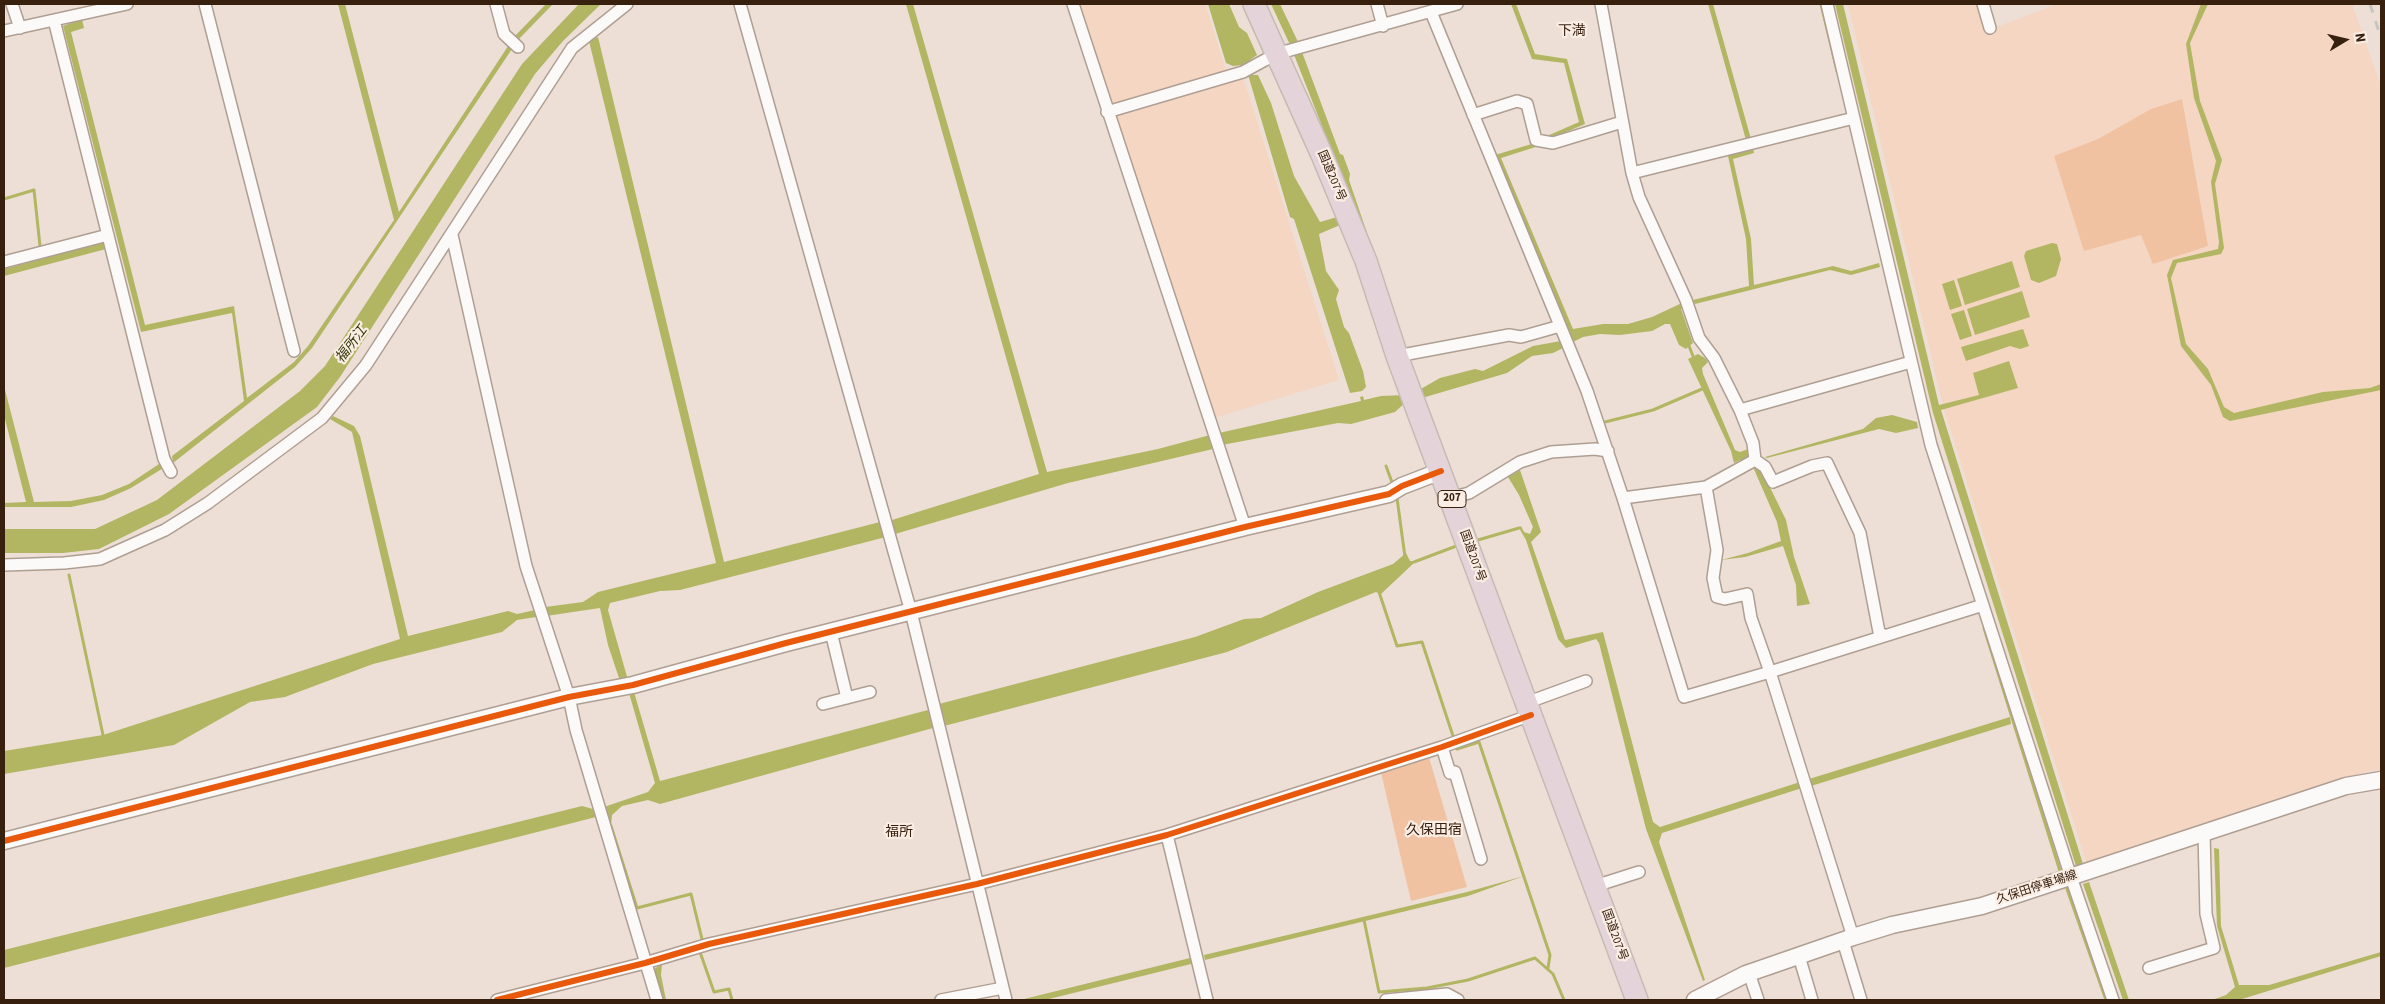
<!DOCTYPE html>
<html>
<head>
<meta charset="utf-8">
<style>
  body { margin:0 }
  #map { position:relative; width:2385px; height:1004px; overflow:hidden; background:#eddfd6; font-family:"Source Sans 3",sans-serif }
  canvas { display:block }
  .frame { position:absolute; inset:0; border:5px solid #38200f; pointer-events:none }
  .north { position:absolute; left:2320px; top:15px; width:50px; height:50px; -webkit-text-stroke:4px #faede4; paint-order:stroke; rotate:81deg; font-size:14px; font-weight:700; line-height:20px; text-align:center; color:#38200f }
  .north::after { content:''; display:block; margin:auto; width:18px; height:22px; background:#38200f; clip-path:polygon(50% 0,100% 100%,50% 72%,0 100%) }
</style>
</head>
<body>
<div id="map">
<canvas width="2385" height="1004"></canvas>
<div class="frame"></div>
<div class="north">N</div>
</div>
<script>
const ctx = document.querySelector('canvas').getContext('2d');
ctx.lineJoin = 'round';
function fillPath(path, color) { ctx.fillStyle = color; ctx.fill(path, 'evenodd'); }
const poly = rows => new Path2D(rows.map(r => 'M' + r).join(''));
function strokePath(path, color, width, dash) { ctx.strokeStyle = color; ctx.lineWidth = width; ctx.lineCap = dash ? 'butt' : 'round'; ctx.setLineDash(dash || []); ctx.stroke(path); }
function label(font, color, halo, rows, align = 'center') {
  ctx.font = font + ' "Source Sans 3","Noto Sans JP",sans-serif'; ctx.lineWidth = 4.5; ctx.setLineDash([]); ctx.textBaseline = 'middle'; ctx.strokeStyle = halo; ctx.fillStyle = color; for (const [text, x, y, turn = 0] of rows) {
    ctx.save(); ctx.translate(x, y); ctx.rotate((+turn || 0) * Math.PI / 180); ctx.textAlign = isNaN(turn) ? turn : align; if (halo) ctx.strokeText(text, 0, 0); ctx.fillText(text, 0, 0); ctx.restore();
  }
}
fillPath(poly([
  [1076,4,1205,4,1226,70,1244,80,1339,380,1214,418],
  [1848,4,1978,4,1986,31,2057,4,2352,4,2381,86,2381,770,2370,771,2087,865,1943,406]
]), '#f4d6c3');
fillPath(poly([
  [2182,99,2208,246,2153,264,2141,235,2084,251,2054,156,2098,139,2151,109],
  [1426,747,1467,887,1411,901,1379,764]
]), '#f1c2a1');
fillPath(poly([
  [338,4,345,4,399,212,514,37,546,4,553,4,518,40,312,348,295,367,173,463,172,456,244,401,232,313,141,332,63,26,82,19,84,28,71,32,145,325,234,306,247,398,294,362,308,346,394,220],
  [579,4,601,4,563,41,535,74,340,377,317,407,169,514,99,549,63,553,4,553,4,529,95,529,157,500,300,391,325,366,522,64],
  [906,4,913,4,1047,472,1158,449,1210,435,1213,449,1068,483,895,534,892,520,1039,474],
  [1208,4,1229,4,1239,27,1247,33,1257,55,1250,60,1253,75,1258,75,1271,103,1294,176,1320,222,1337,217,1340,225,1319,234,1326,271,1339,290,1336,299,1344,327,1349,333,1363,371,1366,387,1362,391,1350,393,1294,219,1290,217,1249,78,1243,65,1233,66,1226,63],
  [1271,4,1280,4,1299,44,1340,154,1343,155,1350,174,1349,180,1394,312,1391,318,1331,149,1291,47],
  [1511,4,1516,4,1535,54,1567,59,1585,124,1554,137,1547,136,1579,122,1564,63,1532,59],
  [1708,4,1713,4,1751,139,1746,140],
  [1835,4,1843,4,1939,405,1979,395,1973,373,2009,361,2018,388,1941,410,2083,864,2080,865,2076,866,1933,413],
  [2201,4,2208,4,2190,43,2200,101,2222,160,2215,184,2224,248,2221,254,2177,263,2171,278,2186,344,2208,369,2224,407,2234,413,2323,392,2370,388,2381,384,2381,390,2230,421,2223,417,2211,385,2181,346,2167,275,2173,260,2218,249,2219,242,2211,182,2216,161,2194,98,2186,44],
  [598,37,724,562,880,522,886,537,680,590,660,591,610,603,608,610,628,680,620,681,608,645,600,608,546,616,545,607,583,602,598,592,716,563,589,41],
  [1535,143,1542,145,1501,158,1573,329,1603,324,1628,324,1652,317,1682,303,1684,307,1681,309,1693,343,1686,349,1679,345,1670,324,1665,324,1652,331,1620,335,1600,334,1583,337,1573,342,1495,155],
  [1753,147,1754,153,1733,159,1751,239,1754,285,1833,266,1851,271,1879,263,1880,267,1851,275,1830,270,1695,304,1693,300,1749,286,1746,239,1728,156],
  [105,242,106,249,4,276,4,269],
  [2052,243,2057,244,2061,259,2056,276,2039,283,2031,280,2024,256,2026,251],
  [2012,261,2020,287,1965,305,1957,279],
  [1954,280,1962,306,1950,310,1942,284],
  [2022,291,2030,317,1975,335,1967,309],
  [1964,310,1972,336,1960,340,1951,314],
  [2023,329,2029,346,2020,349,2010,346,1966,361,1961,347],
  [1561,341,1565,347,1553,353,1532,356,1507,373,1422,398,1419,390,1440,378,1475,369,1483,371,1533,346],
  [1698,354,1705,358,1708,362,1702,368,1703,374,1735,450,1740,452,1748,449,1749,455,1744,461,1740,460,1734,463,1731,451,1688,359],
  [4,386,34,502,71,501,102,495,129,484,162,462,165,467,131,488,104,500,71,507,4,507,4,503,26,502,4,415],
  [1406,395,1408,400,1395,412,1351,424,1338,423,1222,445,1219,433,1361,401,1360,397,1363,396,1364,400,1381,396],
  [1892,415,1917,422,1918,428,1896,433,1879,429,1767,458,1765,457,1863,429,1876,418],
  [333,416,354,426,360,436,408,636,508,611,517,614,535,610,536,617,517,620,502,632,373,664,285,697,250,702,174,745,4,774,4,751,103,735,400,639,352,432,330,419],
  [1755,466,1761,469,1786,520,1794,557,1810,604,1797,606,1796,585,1783,546,1745,557,1721,560,1748,553,1781,541,1777,522,1753,467],
  [1520,470,1541,532,1531,542,1565,640,1603,632,1653,822,1660,827,1800,782,1802,788,1662,833,1659,842,1705,980,1703,981,1646,829,1599,643,1596,639,1566,648,1558,639,1526,540,1519,528,1521,526,1524,532,1530,534,1533,527,1519,495,1508,477],
  [1406,553,1410,561,1416,561,1381,594,1376,592,1227,652,944,726,939,704,1195,637,1244,619,1261,618,1318,592,1393,564],
  [634,692,660,781,928,710,933,728,660,804,648,800,622,806,612,815,611,826,607,820,604,807,648,792,655,783,629,693],
  [2010,717,2011,724,1811,786,1809,779],
  [582,806,593,809,596,817,4,968,4,950],
  [2214,848,2219,849,2221,926,2239,985,2269,985,2381,952,2381,956,2239,1000,2212,1000,2226,995,2235,987,2217,926],
  [1524,876,1468,896,1205,960,1204,955,1467,892],
  [2089,882,2129,1000,2123,1000,2083,884],
  [1194,957,1195,963,1045,1000,1020,1000],
  [662,964,661,975,666,1000,663,1000,654,969]
]), '#b2b662');
strokePath(poly([
  [1821,4,1837,71],
  [4,199,34,190,40,246],
  [1689,346,1693,356],
  [1605,422,1653,410,1702,389],
  [1386,466,1393,485],
  [1397,498,1405,557],
  [1478,540,1519,528],
  [1414,562,1459,545],
  [69,575,103,735],
  [1379,592,1397,646,1422,642,1453,736],
  [1984,628,2060,871],
  [1457,749,1479,742,1550,955,1548,968],
  [611,826,637,908,691,894,702,939],
  [2067,889,2106,1000],
  [1364,920,1379,992,1427,988,1468,980,1535,958,1553,974,1564,1000],
  [700,952,714,992,729,989,732,1000]
]), '#b2b662', 3);
const street = poly([
  [12,4,20,28],
  [205,4,294,351],
  [496,4,504,34,518,47],
  [740,4,911,612,1006,1000],
  [1073,4,1245,527],
  [1377,4,1383,26],
  [1601,4,1632,173,1639,197,1686,300,1699,338,1714,358,1740,410,1753,443,1755,460],
  [1827,4,1931,445,2071,877,2113,1000],
  [1983,4,1990,28],
  [1431,12,1587,391,1623,498,1684,697,1770,672,1983,605],
  [54,20,164,459,171,472],
  [4,31,127,4],
  [1107,112,1243,72,1276,54,1457,4],
  [1473,115,1517,101,1527,104,1536,140,1553,143,1622,122],
  [1632,173,1854,118],
  [452,235,526,566,569,697,576,730,657,1000],
  [4,262,108,235],
  [1397,356,1509,335,1521,337,1560,326],
  [1740,410,1911,362],
  [1755,460,1765,467,1773,482,1812,466,1827,463,1860,533,1879,632,1883,635],
  [1706,487,1717,550,1713,578,1717,597,1725,599,1747,594,1751,618,1770,672,1853,937],
  [1451,498,1469,493,1520,462,1551,452,1595,449,1608,451],
  [1623,498,1706,487,1755,460],
  [4,565,64,563,100,559,165,530,208,503,322,418,366,365,572,48,627,4],
  [831,632,847,698],
  [1526,703,1586,681],
  [823,704,870,692],
  [1442,747,1450,773,1455,772,1481,859],
  [1167,835,1207,1000],
  [1595,886,1639,872],
  [1843,941,1861,1000],
  [1799,956,1812,1000],
  [2149,968,2214,948,2206,914,2204,833],
  [1749,973,1758,1000],
  [497,1000,645,963,709,944,977,884,1167,835,1442,747,1531,715],
  [941,1000,1003,988],
  [1386,1000,1447,994,1458,1000]
]);
const secondary = poly([
  [4,841,569,697,633,685,786,643,1245,527,1389,494,1402,486,1441,471],
  [1695,1000,1746,974,1853,937,1892,925,1982,906,2346,786,2381,780]
]);
const highway = poly([
  [1254,4,1322,155,1366,261,1397,356,1637,1000]
]);
strokePath(street, '#af9f93', 14);
strokePath(secondary, '#af9f93', 19);
strokePath(highway, '#c5bbb3', 24);
strokePath(street, '#fcfaf9', 11);
strokePath(secondary, '#fcfaf9', 16);
strokePath(highway, '#e4d4d9', 21);
strokePath(poly([
  [2370,4,2381,38]
]), '#c8c4c1', 3, [9, 9]);
strokePath(poly([
  [4,841,569,697,633,685,786,643,1245,527,1389,494,1402,486,1441,471],
  [497,1000,645,963,709,944,977,884,1167,835,1442,747,1531,715]
]), '#e8590c', 6);
for (const [x, y, w] of [
  [1452,499,28]
]) { const box = new Path2D(); box.roundRect(x - w / 2, y - 8.5, w, 17, 4); ctx.fillStyle = '#faede4'; ctx.fill(box); strokePath(box, '#38200f', 1); }
label('bold 11px', '#38200f', null, [
  ["207",1452,499]
]);
label('12px', '#38200f', '#faede4', [
  ["国道207号",1331,176,67],
  ["国道207号",1472,556,70],
  ["久保田停車場線",2037,888,-18],
  ["国道207号",1614,935,70]
]);
label('14px', '#38200f', '#faede4', [
  ["下満",1572,32],
  ["久保田宿",1434,831],
  ["福所",899,833]
]);
label('italic 14px', '#383d0e', '#faede4', [
  ["福所江",352,345,-53]
]);
</script>
</body>
</html>
